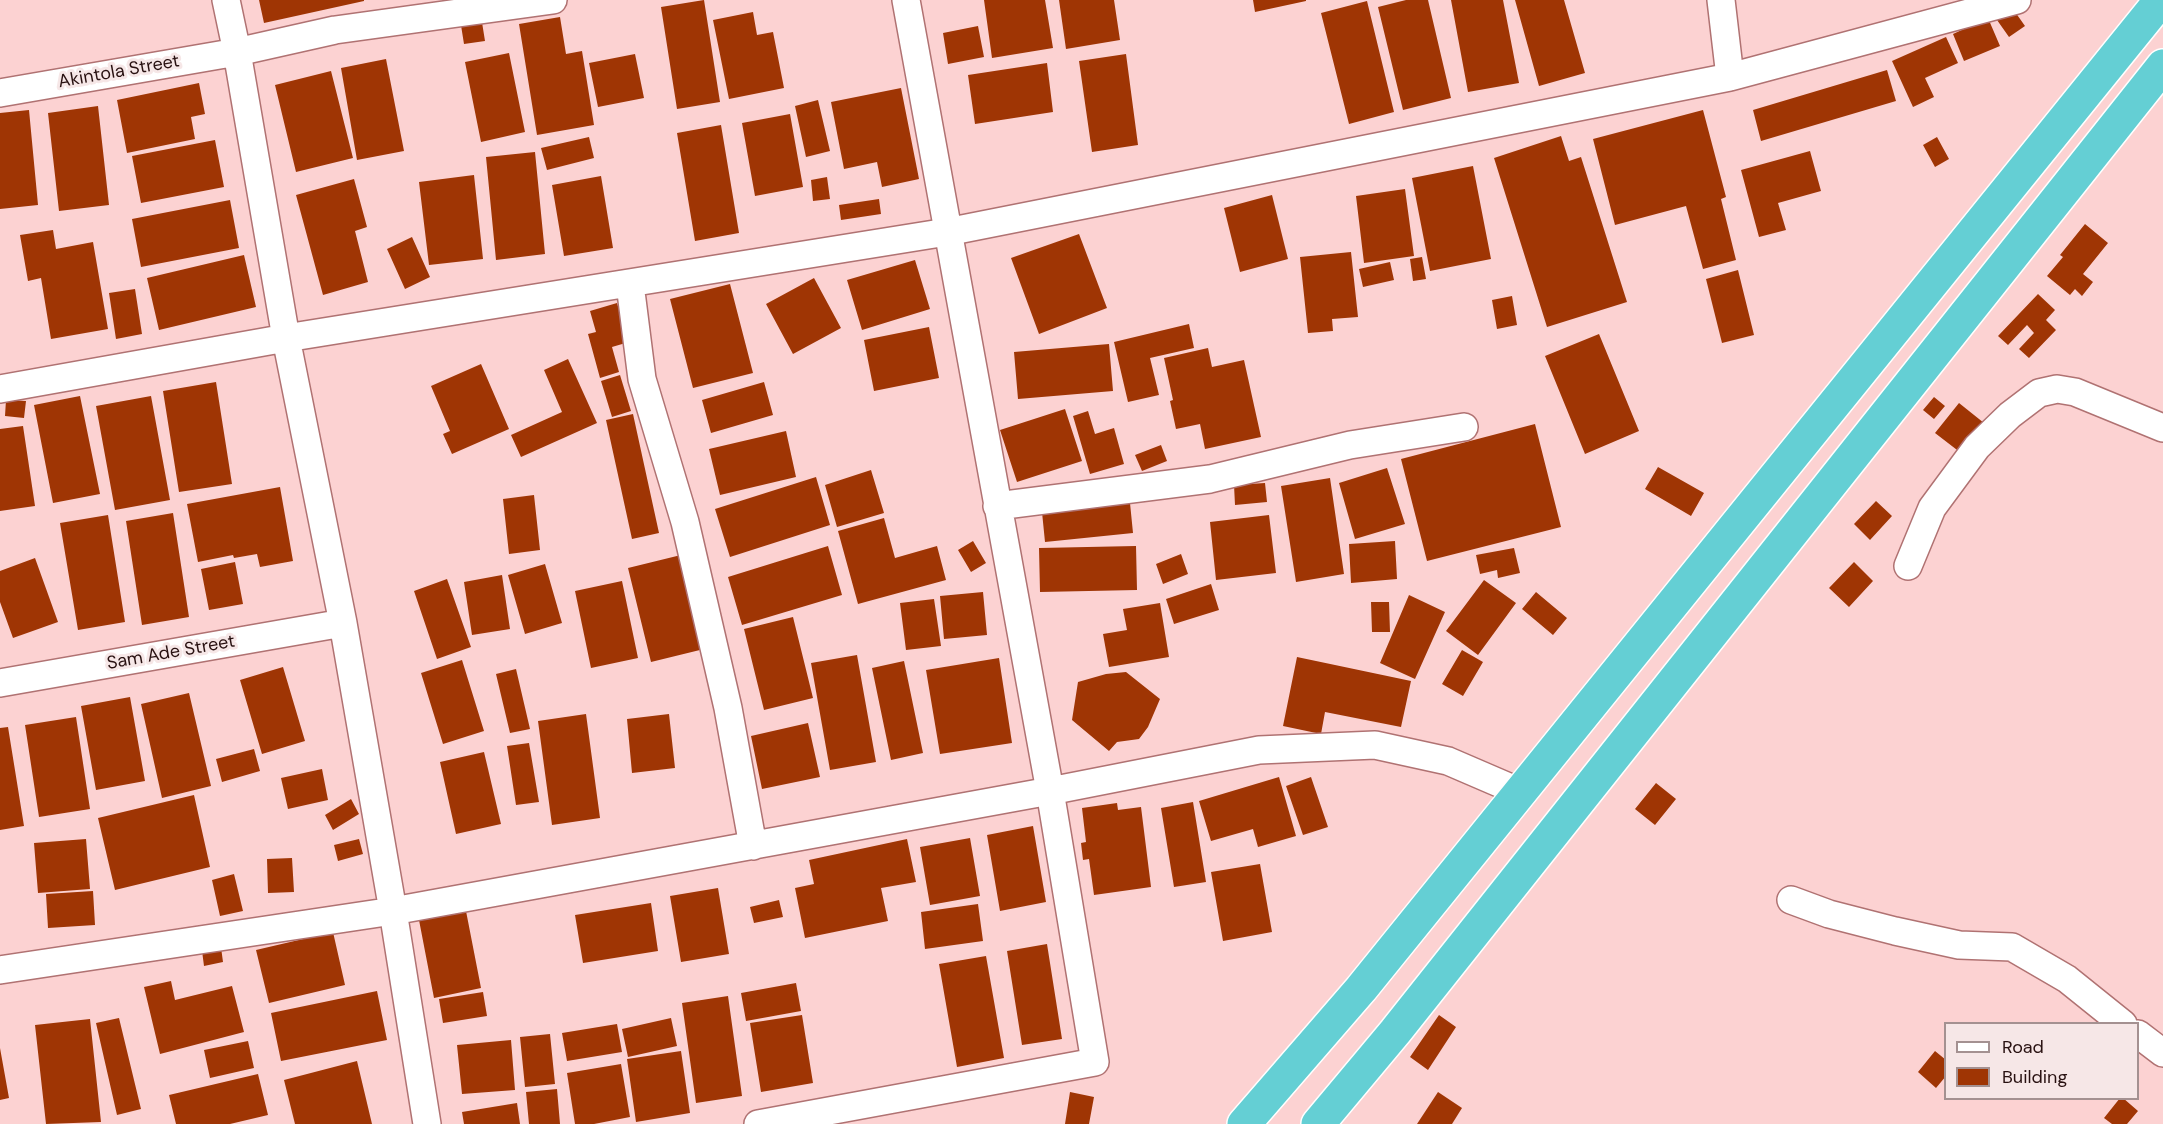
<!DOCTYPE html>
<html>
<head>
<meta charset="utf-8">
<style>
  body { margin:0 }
  #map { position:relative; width:2163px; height:1124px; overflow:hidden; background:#fcd2d2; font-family:"DM Sans",sans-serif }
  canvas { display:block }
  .legend { position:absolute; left:1944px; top:1022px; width:195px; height:78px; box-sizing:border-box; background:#f6e7e7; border:2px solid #a49191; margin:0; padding:8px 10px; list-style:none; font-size:18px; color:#281111 }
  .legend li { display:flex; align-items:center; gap:12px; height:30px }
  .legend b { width:30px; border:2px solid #a49191 }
</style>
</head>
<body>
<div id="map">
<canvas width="2163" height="1124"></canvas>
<ul class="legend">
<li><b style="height:8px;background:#fff"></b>Road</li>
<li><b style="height:16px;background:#9f3504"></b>Building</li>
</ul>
</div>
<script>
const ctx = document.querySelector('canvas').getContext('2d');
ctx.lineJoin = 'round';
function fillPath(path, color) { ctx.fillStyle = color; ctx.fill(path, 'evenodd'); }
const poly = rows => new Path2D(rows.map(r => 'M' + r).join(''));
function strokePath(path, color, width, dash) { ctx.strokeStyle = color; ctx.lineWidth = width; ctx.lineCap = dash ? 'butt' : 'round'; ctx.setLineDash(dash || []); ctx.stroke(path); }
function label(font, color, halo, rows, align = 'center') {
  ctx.font = font + ' "DM Sans",sans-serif'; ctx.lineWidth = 6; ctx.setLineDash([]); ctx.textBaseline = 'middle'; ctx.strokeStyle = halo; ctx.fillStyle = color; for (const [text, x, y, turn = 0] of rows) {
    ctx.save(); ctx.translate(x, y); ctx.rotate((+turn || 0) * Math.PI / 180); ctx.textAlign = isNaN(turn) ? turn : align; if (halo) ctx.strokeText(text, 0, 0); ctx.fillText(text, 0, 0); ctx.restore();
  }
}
fillPath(poly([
  [259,0,364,0,364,1,264,23],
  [704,0,720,102,677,109,661,7],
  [984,0,1045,0,1053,48,992,58],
  [1059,0,1114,0,1120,40,1066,49],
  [1253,0,1306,0,1306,1,1255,12],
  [1406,0,1428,0,1451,98,1403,110,1378,7],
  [1451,0,1503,0,1519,83,1468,92],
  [1515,0,1564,0,1585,73,1539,86],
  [1367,1,1394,112,1349,124,1321,13],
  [2013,9,2025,26,2009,37,1997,20],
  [753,12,757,35,773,32,784,88,729,99,713,20],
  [481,16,485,41,464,44,460,19],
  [560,17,566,54,582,51,594,125,537,135,519,24],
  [1988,18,2000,46,1964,61,1953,34],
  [978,26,984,57,948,64,943,33],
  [1946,37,1958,63,1925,78,1934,97,1913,107,1892,61],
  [509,53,525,132,481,142,465,62],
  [635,54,644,98,598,107,589,63],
  [1126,54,1138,145,1092,152,1079,61],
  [386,59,404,151,357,160,341,68],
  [1047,63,1053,112,975,124,968,75],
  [1887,70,1896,101,1761,141,1753,110],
  [331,71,353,158,296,172,275,85],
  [199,83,205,114,191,117,195,139,127,153,117,100],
  [901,88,919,179,882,187,877,162,844,169,831,102],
  [818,100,830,151,806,157,795,106],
  [98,106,109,205,59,211,48,113],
  [29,110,38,205,0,209,0,113],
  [1703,110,1726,197,1721,199,1736,260,1703,269,1686,206,1615,225,1593,139],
  [790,114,803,187,755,196,742,123],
  [721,125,739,233,695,241,677,133],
  [1561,136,1569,161,1581,157,1627,302,1547,327,1494,158],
  [589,137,594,158,547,170,541,148],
  [1937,137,1949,159,1935,167,1923,145],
  [215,140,224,187,141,203,132,156],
  [1810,151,1821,191,1778,203,1786,230,1759,237,1741,170],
  [535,152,545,254,496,260,486,157],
  [1473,166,1491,259,1430,271,1412,178],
  [474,175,483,259,429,265,419,182],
  [601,176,613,248,564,256,552,185],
  [827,177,830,199,813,201,811,180],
  [354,179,367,227,355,231,368,282,323,295,296,195],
  [1405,189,1414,256,1364,263,1356,196],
  [1272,195,1288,259,1240,272,1224,208],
  [879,199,881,214,841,220,839,205],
  [230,200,239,248,141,267,132,219],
  [2085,224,2108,243,2083,274,2093,282,2082,296,2075,289,2070,295,2047,276,2063,257,2060,255],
  [53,230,56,249,93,242,108,329,51,339,41,278,28,281,20,235],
  [1079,234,1107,308,1039,334,1011,258],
  [412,237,430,277,405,289,387,249],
  [1351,252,1358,317,1332,319,1333,331,1308,333,1300,257],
  [244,255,256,307,159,330,147,278],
  [1422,257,1426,279,1413,281,1410,259],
  [915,260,930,309,862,330,847,280],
  [1390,262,1394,280,1363,287,1359,269],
  [1738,270,1754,335,1722,343,1706,279],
  [814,278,841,328,793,354,766,304],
  [730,284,753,373,693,388,670,299],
  [135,289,142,334,116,339,109,293],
  [2038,294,2055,310,2046,320,2056,330,2029,358,2019,349,2034,333,2027,325,2008,345,1998,336],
  [1512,296,1517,325,1497,329,1492,300],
  [617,303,629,342,612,347,619,372,600,378,588,334,596,332,590,311],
  [1189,324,1194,348,1150,358,1159,395,1128,402,1114,342],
  [929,327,939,378,874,391,864,340],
  [1599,334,1639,431,1585,454,1545,356],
  [1109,344,1113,391,1018,399,1014,352],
  [1208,348,1212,367,1244,360,1261,437,1205,449,1200,424,1176,429,1170,401,1173,400,1164,358],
  [568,359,597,423,521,457,511,435,562,412,544,370],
  [481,364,509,429,452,454,443,434,450,431,431,386],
  [620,375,631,411,612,417,601,381],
  [216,382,232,484,179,492,163,391],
  [764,382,773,415,711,433,702,400],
  [80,396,100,494,53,503,34,405],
  [151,396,170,500,115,510,96,406],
  [1934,397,1945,406,1934,419,1923,410],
  [6,400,26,401,24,418,5,416],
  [1959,403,1984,423,1961,453,1935,433],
  [1065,409,1082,461,1017,482,1000,430],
  [1088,411,1095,434,1114,428,1124,464,1090,474,1073,416],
  [633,414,659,533,632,539,606,420],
  [1535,424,1561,527,1427,561,1401,459],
  [23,426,35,506,0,511,0,429],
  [786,431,796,477,720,495,709,449],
  [1161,445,1167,461,1142,471,1135,455],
  [1658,467,1704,493,1691,516,1645,489],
  [1387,468,1405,524,1355,539,1339,483],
  [871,470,884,513,837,527,825,485],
  [816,477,830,525,730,557,715,509],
  [1330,478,1344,574,1296,582,1281,486],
  [1265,483,1267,502,1235,505,1234,485],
  [280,487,293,561,260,567,257,554,234,558,233,555,198,562,187,504],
  [534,495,540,550,509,554,503,499],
  [1876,501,1892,516,1870,540,1854,524],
  [1130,503,1133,533,1045,542,1042,512],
  [173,513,189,617,142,625,126,521],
  [108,515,125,622,78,630,60,523],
  [1269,515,1276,573,1216,580,1210,522],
  [884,518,895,558,937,546,946,580,858,604,838,531],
  [973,541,986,563,971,572,958,550],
  [1395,541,1397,579,1351,583,1349,544],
  [828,546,842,595,742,625,728,577],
  [1136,546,1137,590,1040,592,1039,548],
  [1514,548,1520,573,1498,578,1497,570,1480,574,1476,555],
  [1181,554,1188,574,1163,584,1156,564],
  [681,555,704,649,651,662,628,568],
  [35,558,58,622,13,638,0,602,0,571],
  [235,562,243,604,209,610,201,569],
  [1854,562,1873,581,1849,607,1829,588],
  [545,564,562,623,525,634,508,575],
  [502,575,510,629,472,635,464,582],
  [447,579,471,647,437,659,414,591],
  [1484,580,1516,603,1478,655,1446,631],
  [622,581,638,658,591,668,575,591],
  [1211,584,1219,610,1174,624,1166,599],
  [983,592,987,635,944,639,940,596],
  [1536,592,1567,618,1553,635,1522,609],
  [1409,595,1445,612,1415,679,1380,663],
  [934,599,941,646,906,650,900,603],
  [1371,602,1389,602,1390,632,1372,632],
  [1160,603,1169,657,1109,667,1103,634,1127,630,1123,609],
  [793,617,813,698,764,710,744,629],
  [1462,650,1483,662,1463,696,1442,684],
  [857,655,876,762,830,770,811,663],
  [1297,657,1411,681,1401,727,1325,712,1321,734,1283,726],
  [999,658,1012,743,940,754,926,670],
  [462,660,484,731,443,744,421,673],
  [904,661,923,753,891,760,872,668],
  [283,667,305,741,262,754,240,680],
  [516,669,530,729,510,733,496,674],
  [1126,672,1160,699,1148,727,1139,739,1117,742,1109,751,1072,720,1078,682,1106,674],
  [189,693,211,786,162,798,141,704],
  [130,697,145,781,96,790,81,706],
  [586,714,600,818,552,825,538,721],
  [669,714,675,768,632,773,627,719],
  [76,717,90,809,39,817,25,725],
  [808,723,820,777,762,789,751,736],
  [8,727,24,826,0,830,0,728],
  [529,743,539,802,516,805,507,746],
  [254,749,260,771,222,782,216,759],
  [484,752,501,824,456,834,440,762],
  [322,769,328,800,288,809,281,778],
  [1279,777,1296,836,1258,847,1253,829,1211,841,1199,801],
  [1311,777,1328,827,1303,835,1286,786],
  [1656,783,1676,799,1655,825,1635,809],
  [194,795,210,867,115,890,98,818],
  [351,799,359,814,333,830,325,815],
  [1193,802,1206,882,1174,887,1161,808],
  [1117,803,1118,810,1141,807,1151,887,1094,895,1089,859,1083,860,1081,843,1086,842,1082,808],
  [1033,826,1046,902,1000,911,987,835],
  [970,838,980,896,930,905,920,847],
  [86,839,90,889,38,893,34,843],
  [359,839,363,854,338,861,334,845],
  [907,839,916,882,881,888,888,921,805,938,795,888,814,884,809,860],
  [292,858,294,892,268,893,267,859],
  [1260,864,1272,932,1223,941,1211,872],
  [234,874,243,911,220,916,212,880],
  [718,888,729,954,681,962,670,896],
  [93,891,95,925,48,928,46,894],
  [779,900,783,917,754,923,750,907],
  [651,903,658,951,583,963,575,915],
  [978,904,983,941,925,949,921,912],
  [466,911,481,988,434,998,419,920],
  [333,932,345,985,269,1003,256,950],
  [220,940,223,962,204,966,201,943],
  [1047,944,1062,1039,1022,1045,1007,951],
  [986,956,1004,1058,957,1067,939,964],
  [171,981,175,1000,232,986,244,1032,160,1054,144,987],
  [796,983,801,1011,746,1021,741,993],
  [377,991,387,1040,281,1061,271,1013],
  [483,992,487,1016,443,1023,439,999],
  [728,996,742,1096,696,1103,682,1003],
  [802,1015,813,1083,761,1092,750,1023],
  [1439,1015,1456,1027,1428,1070,1410,1057],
  [119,1018,141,1109,117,1115,96,1023],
  [671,1018,677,1046,628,1057,622,1029],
  [90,1019,101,1122,46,1124,35,1025],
  [617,1024,622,1052,567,1061,562,1033],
  [550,1034,555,1084,525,1087,520,1037],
  [511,1040,515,1090,462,1094,457,1045],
  [248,1041,254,1068,210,1078,204,1050],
  [0,1048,9,1098,0,1100],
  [681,1051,690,1113,636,1122,627,1059],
  [1935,1051,1946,1060,1946,1076,1936,1088,1918,1072],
  [357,1061,372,1124,295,1124,284,1080],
  [621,1064,630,1117,594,1124,575,1124,567,1073],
  [258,1074,268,1115,230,1124,176,1124,169,1095],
  [557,1089,560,1124,529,1124,526,1092],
  [1070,1092,1094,1097,1089,1124,1065,1124],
  [1438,1092,1462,1108,1452,1124,1417,1124],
  [2120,1098,2123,1098,2138,1111,2127,1124,2112,1124,2104,1118],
  [517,1103,520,1124,464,1124,462,1112]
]), '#9f3504');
const minor = poly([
  [226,0,237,52,286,338,343,623,393,911,427,1124],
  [1730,77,2017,0],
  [0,93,237,52,335,30,553,0],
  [630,284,642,379,685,522,728,708,753,846],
  [0,389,286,338,947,232,1730,77,1721,0],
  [997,506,1210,479,1350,445,1464,427],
  [1908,566,1932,508,1977,447,2010,415,2039,393,2057,389,2075,392,2163,428],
  [0,683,343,623],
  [1791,900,1829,914,1895,931,1959,945,2012,947,2067,979,2123,1024],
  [0,970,393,911,1050,791,1259,750,1375,745,1448,761,1520,792],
  [2138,1034,2163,1053],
  [758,1124,1095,1062,1050,791,906,0]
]);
const trunk = poly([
  [1244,1124,1361,989,2161,0],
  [1318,1124,1395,1032,2163,66]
]);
strokePath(minor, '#b07272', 30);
strokePath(trunk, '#fff', 36);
strokePath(minor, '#fff', 27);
strokePath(trunk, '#64cfd4', 33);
label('18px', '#281111', '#f6e7e7', [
  ["Akintola Street",119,72,-10],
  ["Sam Ade Street",171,653,-10]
]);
</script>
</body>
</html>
